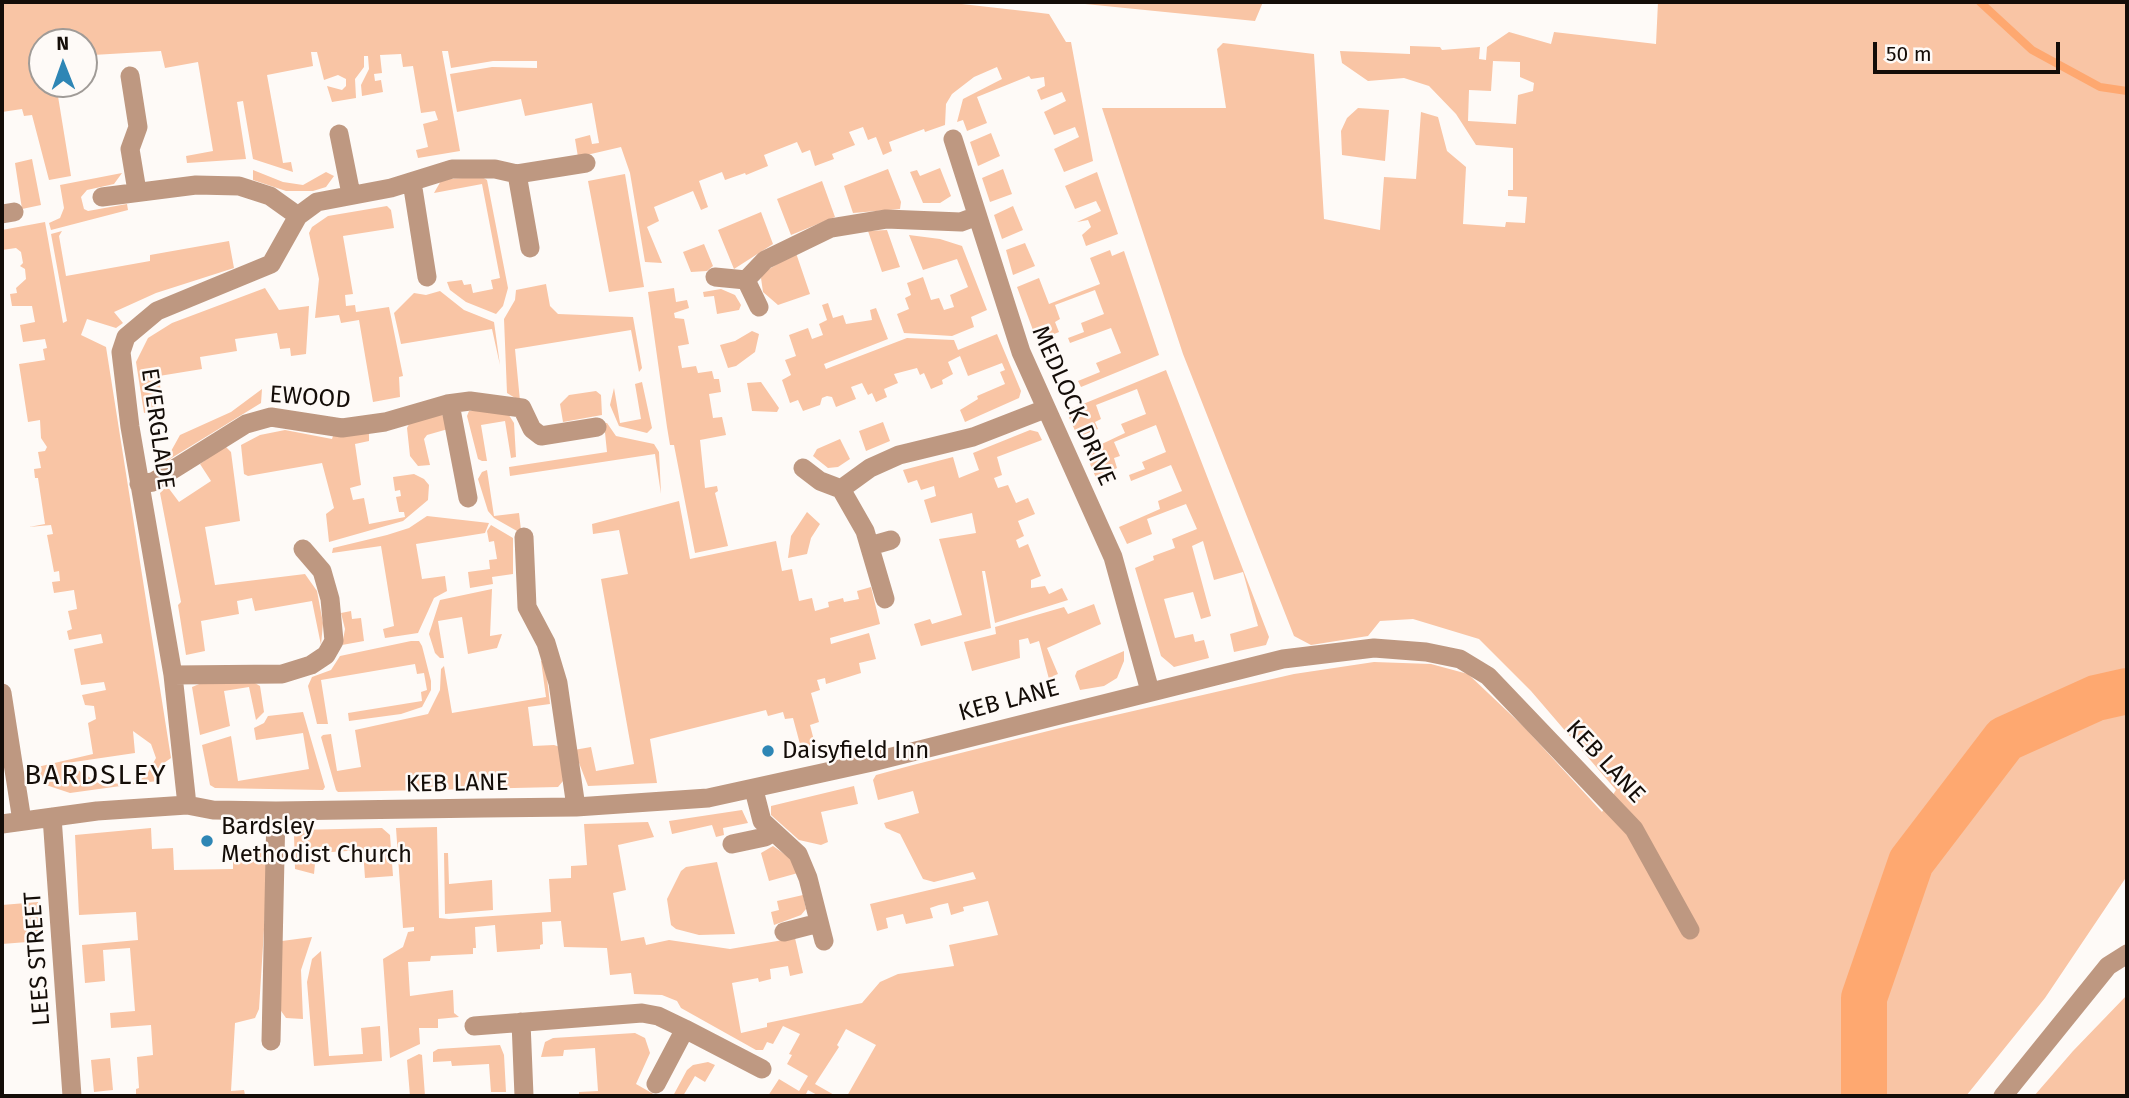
<!DOCTYPE html>
<html>
<head>
<meta charset="utf-8">
<style>
  body { margin:0 }
  #map { position:relative; width:2129px; height:1098px; overflow:hidden; background:#fefaf7; font-family:"Fira Sans",sans-serif }
  canvas { display:block }
  .frame { position:absolute; inset:0; border:4px solid #140d08; pointer-events:none }
  .north { position:absolute; left:28px; top:28px; width:70px; height:70px; box-sizing:border-box; background:#fefaf7; border:2px solid #a09b97; border-radius:50%; rotate:359deg; font-size:19px; font-weight:700; line-height:28px; text-align:center; color:#140d08 }
  .north::after { content:''; display:block; margin:auto; width:24px; height:32px; background:#2e86b5; clip-path:polygon(50% 0,100% 100%,50% 72%,0 100%) }
  .scale { position:absolute; left:1873px; top:42px; width:187px; height:32px; box-sizing:border-box; border:4px solid #140d08; border-top:0; padding-left:9px; font-size:21px; line-height:24px; white-space:nowrap; color:#140d08; -webkit-text-stroke:5px #fefaf7; paint-order:stroke }
</style>
</head>
<body>
<div id="map">
<canvas width="2129" height="1098"></canvas>
<div class="frame"></div>
<div class="north">N</div>
<div class="scale">50 m</div>
</div>
<script>
const ctx = document.querySelector('canvas').getContext('2d');
ctx.lineJoin = 'round';
function fillPath(path, color) { ctx.fillStyle = color; ctx.fill(path, 'evenodd'); }
const poly = rows => new Path2D(rows.map(r => 'M' + r).join(''));
function strokePath(path, color, width, dash) { ctx.strokeStyle = color; ctx.lineWidth = width; ctx.lineCap = dash ? 'butt' : 'round'; ctx.setLineDash(dash || []); ctx.stroke(path); }
function label(font, color, halo, rows, align = 'center') {
  ctx.font = font + ' "Fira Sans",sans-serif'; ctx.lineWidth = 5; ctx.setLineDash([]); ctx.textBaseline = 'middle'; ctx.strokeStyle = halo; ctx.fillStyle = color; for (const [text, x, y, turn = 0] of rows) {
    ctx.save(); ctx.translate(x, y); ctx.rotate((+turn || 0) * Math.PI / 180); ctx.textAlign = isNaN(turn) ? turn : align; if (halo) ctx.strokeText(text, 0, 0); ctx.fillText(text, 0, 0); ctx.restore();
  }
}
fillPath(poly([
  [2,2,944,2,1033,12,1049,14,1066,42,1071,42,1093,161,1064,172,1054,149,1079,137,1075,127,1054,135,1044,112,1066,101,1062,92,1041,100,1037,90,1045,86,1044,77,1031,79,1029,76,977,97,987,123,967,131,963,120,957,122,963,99,1002,79,997,67,974,77,952,94,946,104,945,125,925,132,924,129,889,142,892,151,883,155,876,137,868,140,863,127,849,132,855,145,832,154,834,159,815,166,810,150,802,153,797,142,764,155,768,166,746,175,745,173,725,180,722,172,699,181,708,207,701,210,693,191,654,207,659,221,647,227,662,263,645,262,630,173,621,147,578,157,575,139,590,135,592,144,599,143,592,103,525,116,521,99,457,112,450,74,492,67,537,68,537,61,493,61,451,68,448,51,442,51,460,151,418,158,416,150,428,147,423,124,438,120,435,111,421,113,413,66,403,67,401,54,380,55,382,73,374,74,375,81,381,80,383,92,362,96,361,85,369,69,368,56,364,56,364,67,355,79,356,98,332,102,327,86,342,90,346,86,346,79,338,75,324,80,317,52,311,52,313,66,267,75,283,163,291,162,293,172,253,159,243,101,237,102,246,159,187,163,186,156,213,151,198,62,165,68,161,51,93,55,84,59,84,42,42,42,42,84,56,84,71,176,49,180,32,115,24,116,22,109,2,112],
  [1065,2,1263,2,1255,21],
  [1658,2,2127,2,2127,876,2045,998,1966,1096,847,1096,876,1045,846,1029,837,1045,839,1047,815,1084,836,1096,819,1096,808,1090,805,1096,768,1096,779,1079,799,1091,808,1076,787,1064,792,1055,789,1054,800,1034,783,1026,773,1044,767,1042,763,1050,756,1050,681,1008,677,1001,662,995,634,994,631,973,610,975,607,948,564,947,561,921,542,922,543,944,540,945,540,949,497,952,495,925,475,927,476,948,473,948,473,954,431,956,430,961,408,962,410,996,453,990,454,1013,459,1017,438,1019,438,1028,419,1028,420,1044,390,1058,383,959,403,947,408,932,414,931,414,927,403,928,396,828,437,827,439,918,449,919,551,912,549,879,571,878,571,866,587,865,584,824,648,822,654,837,618,845,626,890,613,893,621,941,644,937,646,945,669,940,730,949,795,938,803,973,790,976,788,966,770,969,771,979,759,982,758,978,732,983,741,1033,767,1027,767,1023,862,1003,880,982,898,974,954,966,949,945,998,935,988,901,963,907,964,911,951,915,948,903,939,905,930,908,933,918,906,924,903,914,886,918,888,928,877,931,870,904,976,879,973,872,934,882,923,879,900,834,886,828,884,823,919,813,913,791,878,800,873,780,876,775,913,765,1068,726,1294,674,1374,662,1431,664,1468,674,1525,728,1602,812,1616,790,1531,691,1479,639,1413,619,1380,621,1368,636,1311,645,1294,636,1183,354,1102,108,1226,108,1217,49,1223,43,1314,54,1324,219,1380,230,1384,177,1416,179,1421,112,1438,117,1447,151,1466,167,1463,224,1505,227,1506,222,1525,223,1527,197,1508,196,1508,190,1513,190,1513,148,1476,145,1456,114,1429,86,1404,78,1368,81,1342,63,1340,51,1410,54,1410,46,1440,47,1442,50,1480,47,1479,59,1486,60,1487,47,1509,32,1551,44,1554,32,1656,44],
  [1493,61,1520,62,1520,77,1534,83,1533,91,1518,95,1516,124,1468,121,1469,90,1491,91],
  [1358,108,1389,110,1385,161,1342,155,1341,131,1347,118],
  [991,133,1000,156,978,166,970,142],
  [32,159,41,205,22,209,15,163],
  [940,168,951,196,940,203,923,203,910,172,917,170,920,176],
  [888,169,901,202,900,209,853,213,844,186],
  [1003,169,1012,194,990,202,982,178],
  [253,170,283,182,303,185,326,172,334,176,326,187,313,191,286,191,253,180],
  [1097,172,1118,234,1086,246,1082,235,1091,227,1088,220,1077,222,1101,211,1096,201,1075,209,1065,186],
  [122,173,114,184,87,190,81,197,84,209,88,211,127,204,128,210,51,230,49,223,60,218,64,208,60,185],
  [625,174,644,287,609,292,588,181],
  [482,177,487,180,508,288,503,306,496,314,466,302,450,290,447,282,462,280,464,285,471,284,473,293,493,289,491,280,500,278,482,184,434,193,442,179],
  [822,181,835,217,791,235,777,199],
  [387,206,391,210,394,228,343,236,353,294,345,295,346,306,355,305,356,312,389,307,403,376,399,377,400,397,373,402,359,320,341,323,339,315,315,318,319,279,309,233,312,227,328,216],
  [1013,206,1023,230,1002,239,994,215],
  [761,212,773,244,734,269,718,230],
  [45,222,63,323,67,321,51,234,62,231,59,236,66,276,150,261,150,255,229,241,234,268,156,293,114,312,123,323,116,328,87,319,81,335,106,347,171,758,164,763,162,777,157,781,70,793,43,784,33,768,93,754,88,723,96,719,94,706,85,705,82,695,106,690,104,682,81,685,74,649,103,643,101,634,69,640,67,631,72,629,68,611,77,609,74,590,54,593,52,582,60,581,59,571,54,572,47,535,53,534,51,525,29,527,45,524,38,478,35,478,34,469,41,468,38,452,45,451,47,447,41,438,40,420,28,422,19,364,45,360,43,349,47,348,45,339,23,342,20,325,35,322,32,306,12,306,10,294,17,293,16,288,26,279,25,269,20,266,23,263,21,252,16,248,2,250,2,230],
  [133,731,151,744,156,758,146,776,133,783,100,784,67,763,135,753],
  [887,230,900,267,882,272,868,231],
  [909,235,940,239,962,246,987,310,971,317,974,327,952,336,904,333,897,314,909,309,905,298,911,295,907,283,923,277,931,300,939,298,944,310,954,307,950,295,968,287,957,259,923,270],
  [1025,243,1035,266,1013,275,1006,250],
  [704,244,713,266,707,271,691,272,683,252],
  [1110,250,1112,256,1124,251,1159,355,1081,387,1078,381,1100,372,1096,363,1121,353,1111,328,1070,343,1068,338,1084,332,1081,323,1104,314,1095,290,1055,305,1060,319,1055,322,1059,332,1037,341,1017,287,1039,278,1049,304,1100,284,1090,258],
  [796,253,810,294,778,305,763,292,761,278,764,272],
  [546,284,550,306,558,314,633,317,642,368,639,372,631,330,515,349,520,401,507,393,504,319,515,300,516,290],
  [265,288,279,310,309,306,306,354,291,356,290,348,280,349,277,333,235,339,237,351,200,357,202,369,159,376,161,393,153,395,156,410,144,413,136,362,148,338,172,323],
  [674,288,676,302,687,300,689,308,674,313,675,318,684,319,689,344,678,346,682,368,696,366,698,373,712,371,714,379,719,379,721,392,709,394,713,418,722,417,726,435,700,440,705,488,717,486,718,491,715,493,728,546,695,553,674,445,670,445,667,427,648,292],
  [721,289,735,295,741,305,739,310,717,314,714,296,704,297,703,292],
  [440,291,464,310,494,322,500,365,492,329,401,344,394,313,414,293,426,295],
  [828,303,833,318,843,315,846,324,872,320,870,310,876,308,888,339,824,364,826,369,907,338,954,340,958,350,997,334,1021,391,1019,398,965,422,960,410,978,399,977,396,1005,384,1000,372,1005,370,1002,363,968,376,960,356,948,362,953,374,942,380,943,384,931,389,924,373,920,375,917,368,894,374,898,383,884,389,887,397,876,402,872,393,868,395,862,383,851,387,856,399,836,407,832,397,827,396,822,398,820,405,803,411,798,400,790,403,782,380,791,375,785,360,796,356,789,335,808,328,812,339,823,335,819,324,827,320,822,305],
  [752,331,759,334,755,352,736,366,728,368,720,345,735,341],
  [1166,370,1269,637,1266,645,1234,652,1230,634,1258,626,1243,572,1214,580,1203,541,1192,546,1211,616,1201,619,1193,592,1164,599,1175,638,1193,634,1195,642,1204,640,1209,658,1174,667,1161,656,1135,568,1154,560,1153,556,1175,548,1172,539,1197,529,1186,504,1147,519,1152,534,1127,544,1119,527,1160,509,1158,501,1182,491,1171,465,1131,481,1129,475,1145,469,1142,462,1166,452,1156,425,1114,442,1120,456,1114,458,1117,468,1096,478,1085,452,1125,433,1121,424,1146,414,1137,389,1096,405,1101,419,1095,422,1098,429,1078,437,1066,411],
  [642,382,652,428,647,433,619,426,610,405,614,388,620,423,641,419,635,384],
  [761,382,779,408,777,412,752,411,747,383],
  [262,389,261,403,165,462,180,435,231,412],
  [596,391,601,395,602,415,563,422,560,404,569,395],
  [505,409,514,423,516,457,511,458,505,421,481,425,487,461,482,461,478,459,467,416,469,411],
  [442,414,448,429,427,435,424,439,430,465,418,466,410,456,407,428,409,424],
  [883,422,890,441,866,451,859,431],
  [604,423,607,423,616,436,654,444,659,452,661,494,655,454,510,476,509,467,607,452],
  [285,430,332,439,333,436,369,432,369,441,355,444,361,485,350,488,353,500,364,498,369,524,405,517,404,512,399,512,396,497,401,496,400,490,395,491,393,477,414,474,424,479,429,485,428,500,403,521,329,542,326,514,334,508,322,463,248,476,244,474,241,445,260,435],
  [1030,430,1038,432,1042,440,997,457,1002,475,994,478,998,488,1008,485,1016,503,1028,498,1035,514,1018,521,1024,536,1016,540,1019,548,1028,544,1041,576,1031,580,1031,588,1045,586,1049,594,1062,588,1068,600,995,623,985,571,982,571,991,628,921,646,914,624,930,619,932,624,962,615,939,539,976,533,972,513,931,523,924,500,936,496,934,486,921,490,917,480,908,483,903,470,953,457,959,478,979,470,973,453],
  [840,439,850,459,838,467,828,468,813,456,817,449],
  [225,446,231,452,240,521,205,527,215,585,305,574,317,591,323,623,321,645,312,601,255,611,252,598,237,601,239,614,201,621,205,651,186,655,178,605,181,602,160,493,167,486,179,502,211,481,200,464],
  [487,470,494,516,519,513,521,530,517,531,494,518,488,511,478,479,482,472],
  [679,501,690,559,776,541,782,571,792,569,799,601,812,598,815,611,829,607,828,602,843,598,844,602,859,599,857,591,871,587,880,624,830,638,831,644,869,633,876,659,859,663,861,673,826,684,825,678,817,680,820,690,811,693,819,722,810,725,818,756,804,759,793,718,785,719,783,712,768,716,766,710,650,739,657,783,588,786,574,750,591,747,596,771,634,764,601,579,628,574,619,530,593,534,592,524],
  [807,512,820,524,811,538,807,554,788,558,791,536],
  [427,516,489,523,485,533,416,544,422,579,445,576,447,591,434,598,418,633,385,638,383,629,394,626,381,546,332,553,333,548,387,535,409,528],
  [491,525,513,538,513,574,492,577,493,584,470,588,468,572,490,569,489,560,497,559,494,541,489,542,487,531],
  [492,589,490,636,502,634,497,648,468,654,462,617,438,621,444,658,440,658,435,653,429,634,440,600],
  [1094,604,1101,624,1047,648,1058,674,1053,676,1054,682,1050,683,1039,641,1030,644,1028,638,1019,640,1020,658,972,671,964,642,996,634,995,627,1064,607,1068,614],
  [351,611,352,619,361,618,364,641,342,645,345,629,341,613],
  [411,641,419,641,422,646,431,681,431,690,422,707,401,714,349,721,348,713,422,701,421,692,427,690,424,673,417,674,415,664,321,680,328,724,317,724,308,686,312,677,331,670,340,656],
  [1124,651,1124,661,1117,678,1104,686,1080,690,1075,676,1077,671],
  [545,660,550,704,528,707,533,746,554,745,560,747,563,781,558,787,338,792,336,790,321,737,323,735,331,734,337,771,361,767,355,730,428,714,440,690,441,669,444,666,452,713,546,697,541,661],
  [204,682,253,682,260,686,264,712,256,720,249,687,224,691,230,726,200,735,192,687],
  [303,712,325,787,323,790,215,788,210,785,202,745,231,736,238,781,309,769,303,733,256,740,254,728,264,723,268,716],
  [854,786,858,804,821,812,828,842,821,845,799,840,771,815,771,806],
  [742,810,748,823,723,828,724,835,716,837,712,825,672,834,669,821],
  [151,828,152,849,173,848,174,870,233,869,233,849,269,850,259,1009,255,1018,235,1023,231,1091,244,1090,245,1095,136,1096,136,1089,139,1088,137,1057,153,1055,151,1025,111,1028,110,1013,135,1011,130,948,103,950,105,981,85,983,82,945,138,940,136,912,79,915,75,835],
  [382,828,390,835,393,876,365,878,363,850,316,853,314,874,295,869,294,835,298,830],
  [773,846,790,858,798,873,769,881,761,853],
  [444,853,448,853,449,884,492,880,493,910,445,914],
  [717,862,735,934,699,935,676,929,671,925,667,899,681,871,686,867],
  [803,895,806,909,801,915,774,925,771,912,779,910,777,901],
  [38,902,40,941,2,944,2,905],
  [312,937,301,970,303,1019,286,1018,279,1008,282,941],
  [321,951,329,1056,363,1054,361,1028,380,1026,382,1061,314,1066,307,982,312,959],
  [2127,995,2127,1096,2034,1096,2073,1051],
  [635,1033,645,1038,650,1053,636,1084,657,1096,579,1096,579,1092,598,1091,595,1048,564,1050,563,1056,541,1057,545,1042,553,1038],
  [500,1045,504,1055,506,1092,491,1092,489,1064,452,1066,451,1061,433,1062,433,1052,438,1049],
  [419,1054,422,1055,425,1096,410,1096,407,1060],
  [110,1058,113,1090,94,1092,91,1060],
  [708,1062,715,1065,705,1082,695,1076,683,1096,673,1096,687,1070,693,1065]
]), '#f9c5a5');
strokePath(poly([
  [1980,2,2032,50,2100,87,2127,91]
]), '#fea870', 8);
strokePath(poly([
  [1864,1096,1864,998,1911,862,2005,739,2096,698,2127,691]
]), '#fea870', 46);
strokePath(poly([
  [130,76,138,127,130,149,137,191],
  [339,134,351,194],
  [953,139,1021,352,1113,557,1150,691],
  [517,174,530,248],
  [412,182,427,277],
  [102,197,196,185,239,186,270,196,298,216],
  [2,214,14,212],
  [715,277,746,280],
  [746,280,765,260,831,228,886,219,961,222,977,216],
  [746,280,759,307],
  [450,404,468,498],
  [803,468,820,481,841,489],
  [139,484,153,482,246,424,271,417,342,428,385,422,447,404,470,401,522,408,532,429,541,436,597,427],
  [524,537,527,607,546,643,558,683,576,807],
  [870,546,891,540],
  [885,599,865,531,841,489,870,468,899,455,973,437,1045,409],
  [173,675,282,674,311,665,326,655,334,641,330,599,322,571,303,549],
  [2,693,22,821],
  [754,790,762,821,798,854,808,878,824,941],
  [187,805,173,675,130,427,121,352,126,337,157,311,271,264,298,216,317,202,391,188,452,169,495,169,517,174,586,163],
  [52,817,72,1096],
  [2,824,97,811,187,805,213,810,276,811,484,808,576,807,708,798,872,762,1283,659,1374,648,1426,652,1460,659,1488,676,1634,829,1690,930],
  [732,844,765,837,774,832],
  [784,932,819,923],
  [521,1022,524,1096],
  [474,1026,642,1013,658,1016,685,1029,762,1069],
  [271,1041,276,811],
  [656,1084,685,1029],
  [2003,1096,2108,966,2127,954]
]), '#be9881', 19);
for (const [x, y, r, color] of [
  [768,751,7,"#2e86b5"],
  [207,841,7,"#2e86b5"]
]) { const dot = new Path2D(); dot.arc(x, y, r, 0, 2 * Math.PI); ctx.fillStyle = color; ctx.fill(dot); strokePath(dot, '#fefaf7', 2.5); }
label('24px', '#140d08', '#fefaf7', [
  ["EWOOD",310,398,4],
  ["MEDLOCK DRIVE",1073,406,66],
  ["EVERGLADE",157,429,82],
  ["KEB LANE",1009,701,-15],
  ["KEB LANE",1605,762,47],
  ["KEB LANE",457,784,-1],
  ["LEES STREET",38,959,-94]
]);
label('24px', '#140d08', '#fefaf7', [
  ["Daisyfield Inn",782,751],
  ["Bardsley",221,827],
  ["Methodist Church",221,855]
], 'left');
ctx.letterSpacing = '2px';
label('28px', '#140d08', '#fefaf7', [
  ["BARDSLEY",96,776]
]);
ctx.letterSpacing = '0px';
</script>
</body>
</html>
